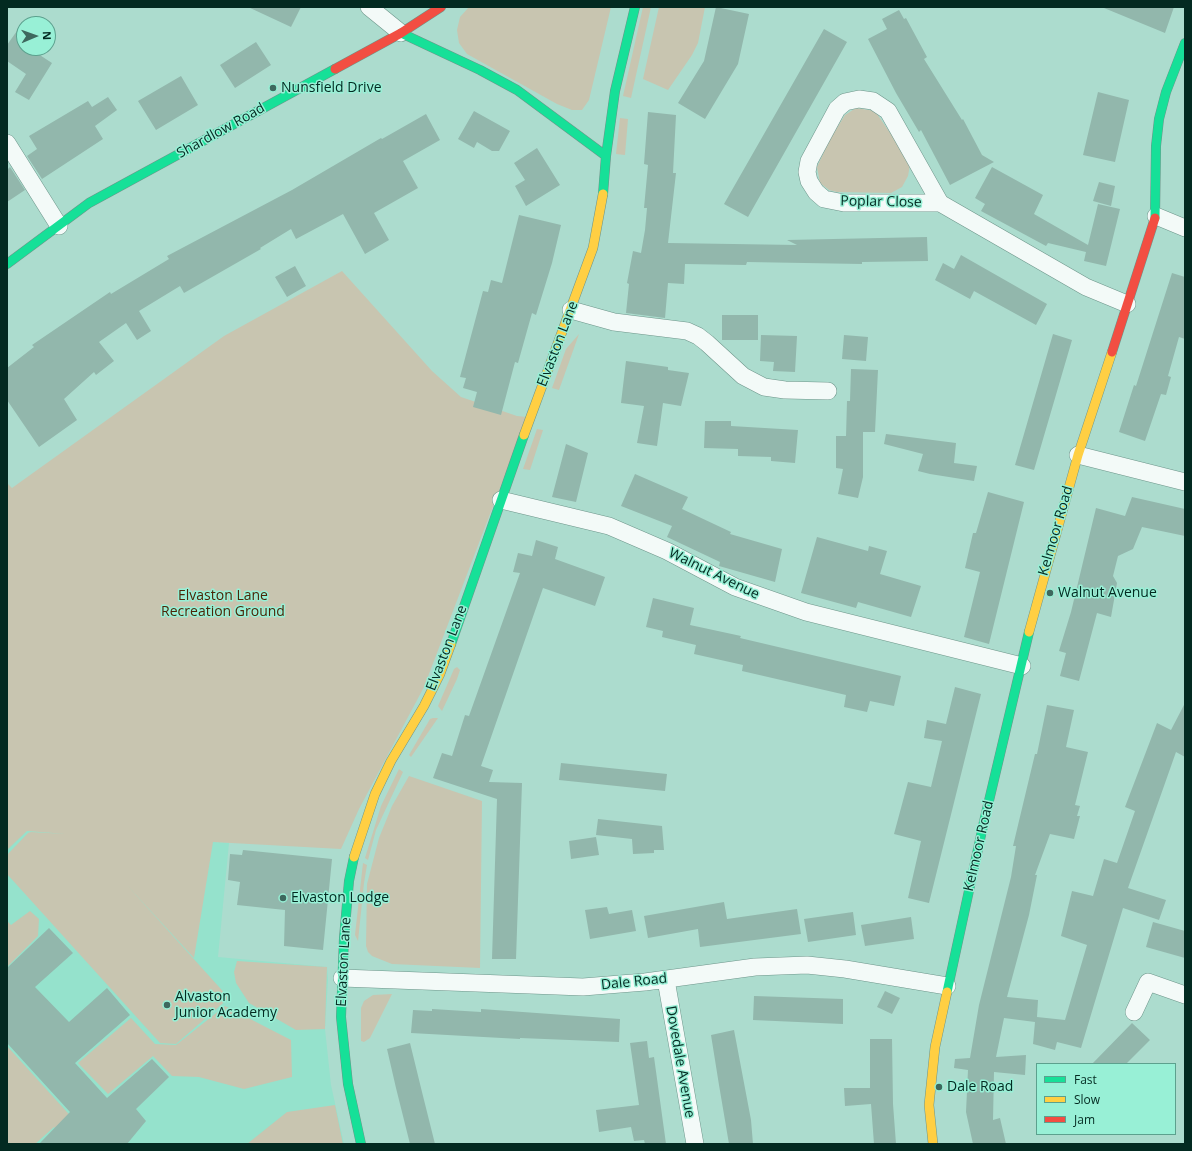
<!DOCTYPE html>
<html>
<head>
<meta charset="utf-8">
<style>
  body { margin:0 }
  #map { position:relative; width:1192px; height:1151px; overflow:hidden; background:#acdcce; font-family:"Open Sans",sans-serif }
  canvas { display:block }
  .frame { position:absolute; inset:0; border:8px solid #032a21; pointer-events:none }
  .legend { position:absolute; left:1036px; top:1063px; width:140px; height:72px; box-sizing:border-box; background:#98f0d6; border:1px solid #5ca18e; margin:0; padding:5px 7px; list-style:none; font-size:12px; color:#032a21 }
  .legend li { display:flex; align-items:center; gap:8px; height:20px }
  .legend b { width:20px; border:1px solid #5ca18e }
  .north { position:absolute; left:16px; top:16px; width:40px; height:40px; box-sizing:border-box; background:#98f0d6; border:1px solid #5ca18e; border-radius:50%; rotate:88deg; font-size:11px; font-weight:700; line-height:16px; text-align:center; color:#032a21 }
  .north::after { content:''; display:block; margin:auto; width:14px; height:18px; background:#3e685e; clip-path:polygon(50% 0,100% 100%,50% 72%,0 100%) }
</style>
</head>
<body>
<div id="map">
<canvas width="1192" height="1151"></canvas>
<div class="frame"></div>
<ul class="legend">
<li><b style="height:5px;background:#16e098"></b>Fast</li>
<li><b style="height:5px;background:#ffcf43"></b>Slow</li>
<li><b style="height:5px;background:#f24e42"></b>Jam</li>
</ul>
<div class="north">N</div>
</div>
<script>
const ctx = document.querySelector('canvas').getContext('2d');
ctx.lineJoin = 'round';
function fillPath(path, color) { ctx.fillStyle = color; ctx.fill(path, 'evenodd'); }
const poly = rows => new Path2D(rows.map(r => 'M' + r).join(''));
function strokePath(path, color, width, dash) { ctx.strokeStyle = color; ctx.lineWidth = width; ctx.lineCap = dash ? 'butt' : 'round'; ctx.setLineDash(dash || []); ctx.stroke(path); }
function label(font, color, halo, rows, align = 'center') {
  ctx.font = font + ' "Open Sans",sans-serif'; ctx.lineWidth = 3; ctx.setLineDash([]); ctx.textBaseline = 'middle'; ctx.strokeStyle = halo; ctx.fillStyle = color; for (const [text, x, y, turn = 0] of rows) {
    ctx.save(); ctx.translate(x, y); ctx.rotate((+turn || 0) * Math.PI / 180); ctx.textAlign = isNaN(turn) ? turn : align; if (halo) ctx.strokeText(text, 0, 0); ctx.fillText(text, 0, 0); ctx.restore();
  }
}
fillPath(poly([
  [7,824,229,843,218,957,327,967,328,980,325,1029,331,1085,344,1144,7,1144]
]), '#95e2cc');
fillPath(poly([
  [469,7,611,7,589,100,582,110,572,110,557,104,467,54,459,43,457,30,460,17],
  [643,7,651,7,631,98,623,96],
  [659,7,705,7,698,43,692,55,668,90,643,79],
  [856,108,875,111,904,153,910,165,908,176,902,187,891,193,837,192,829,190,820,183,817,167,830,139,845,115],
  [620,118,628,119,625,155,616,154],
  [342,271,432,371,461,397,517,416,527,417,424,687,359,809,341,849,213,842,194,958,126,884,229,998,176,1044,160,1043,7,874,7,855,28,833,31,832,66,834,27,831,7,850,7,483,12,488,224,336],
  [579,334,559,390,552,388,566,349],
  [537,429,543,430,530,470,523,469],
  [457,667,460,670,457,679,442,711,438,706,454,669],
  [433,718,438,718,411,757,409,755,430,719],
  [399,769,403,772,376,830,368,860,365,858,381,806],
  [409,776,482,801,480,968,392,964,372,956,368,952,366,946,367,884,379,838,392,806],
  [363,863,367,865,364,883,358,941,355,935],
  [30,911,39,919,38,936,7,967,7,921,11,925],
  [237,961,327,967,325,1029,296,1030,249,1003,236,983,234,972],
  [392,994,370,1038,364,1042,361,1041,361,1008,364,1001,373,995],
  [225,1006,291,1040,292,1077,244,1089,199,1077,172,1076,153,1056,108,1094,78,1063,131,1018,155,1044,176,1045],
  [7,1046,86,1133,69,1144,54,1127,35,1144,7,1144],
  [335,1105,343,1144,247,1144,287,1112]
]), '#c8c5b0');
fillPath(poly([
  [248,7,301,7,291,27],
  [716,7,749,14,738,64,705,119,678,103,704,61],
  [1174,7,1165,33,1104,8,1105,7],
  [899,10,904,19,906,18,927,57,924,59,962,120,963,119,982,155,994,162,950,185,921,130,919,132,896,93,868,39,887,29,882,19],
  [24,21,24,48,29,48,52,63,29,100,15,92,26,74,7,61,7,45],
  [824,29,847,42,748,217,724,204],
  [256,42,271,65,235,88,220,65],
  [181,76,198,105,156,130,138,101],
  [1098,92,1129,100,1115,162,1083,155],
  [108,97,117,110,95,126,103,139,42,179,27,156,37,149,29,136,88,101,92,107],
  [474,111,510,131,499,151,492,151,477,142,474,148,458,139],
  [648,112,676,115,673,173,676,173,668,243,797,245,787,240,927,237,928,261,862,262,862,264,747,262,746,265,685,264,684,284,668,283,665,318,626,313,629,284,627,283,633,251,641,253,645,230,647,208,644,208,648,165,644,164],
  [426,114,440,140,403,161,418,188,374,213,389,240,365,254,343,214,296,239,291,229,260,248,261,249,184,293,180,286,139,311,151,331,137,340,126,323,99,342,114,361,96,375,94,372,64,399,77,420,39,447,7,400,7,368,34,347,32,345,110,292,111,294,169,259,167,256,292,190,381,138,382,139],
  [537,148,560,185,526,206,515,186,525,180,514,163],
  [10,167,25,190,7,202,7,170],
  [992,167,1043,195,1034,214,1088,245,1098,204,1120,209,1106,266,1084,261,1086,252,1048,243,1046,246,981,211,985,204,975,198],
  [1099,182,1115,186,1111,206,1093,201],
  [519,215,561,225,552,263,536,315,532,313,518,363,515,362,501,415,473,407,477,392,463,388,466,378,460,377,483,291,488,292,491,280,502,283],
  [961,255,1047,304,1036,325,974,291,970,299,935,280,943,263,954,269],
  [295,266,306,286,287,297,275,277],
  [1172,273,1185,277,1185,339,1179,337,1168,376,1171,377,1166,395,1161,394,1145,441,1119,432,1134,385,1136,386],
  [722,315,758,315,758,340,722,340],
  [1053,334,1072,340,1034,470,1015,465],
  [761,335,797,336,795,372,773,371,774,362,760,361],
  [844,335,868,337,866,361,842,359],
  [626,361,668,367,668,370,689,373,681,406,663,403,657,446,637,443,644,406,621,403],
  [851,369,878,370,875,432,863,432,863,477,858,498,838,494,843,469,836,468,836,436,846,436,847,401,850,401],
  [705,421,731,421,731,426,798,430,795,463,771,461,771,457,738,456,738,449,704,448],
  [886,434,956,443,954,463,977,466,974,481,930,474,918,471,923,454,884,444],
  [566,444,588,453,576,502,552,497],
  [635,474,688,497,682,509,731,532,730,534,782,549,775,582,719,566,720,562,667,537,672,526,621,506],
  [988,492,1024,502,989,644,964,637,980,572,965,568,973,533,976,533],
  [1132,497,1185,509,1185,536,1142,527,1133,549,1118,556,1113,576,1117,583,1111,617,1097,613,1079,681,1060,676,1066,653,1059,651,1071,612,1096,508,1125,516],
  [817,537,868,551,869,546,887,551,880,574,921,586,911,617,858,602,856,608,801,593],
  [536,540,558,547,555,559,605,577,595,606,543,588,481,766,493,770,489,782,522,783,516,959,492,959,497,799,433,778,442,753,452,756,465,715,469,716,520,573,513,572,518,553,532,556],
  [653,598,694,608,690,625,741,636,740,638,901,676,894,706,870,701,867,712,844,707,846,695,742,671,743,665,694,654,696,645,662,637,663,631,646,627],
  [955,687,981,694,929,903,908,898,921,841,894,834,908,782,931,787,942,741,924,738,927,720,946,724],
  [1185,703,1185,757,1176,752,1128,888,1166,900,1159,920,1123,908,1081,1048,1057,1042,1055,1050,1033,1044,1035,1022,1004,1018,996,1057,1026,1055,1025,1075,994,1072,993,1120,1000,1118,1006,1144,973,1144,966,1112,968,1070,954,1068,955,1059,970,1058,979,1005,1011,877,1016,846,1013,846,1035,754,1037,754,1047,705,1074,710,1066,747,1088,752,1075,805,1080,806,1077,816,1080,816,1074,839,1050,834,1035,875,1037,875,1029,915,1007,997,1038,1000,1037,1017,1065,1020,1087,945,1061,936,1072,891,1093,896,1104,859,1117,863,1135,811,1125,807,1157,723,1171,730],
  [561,763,667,774,665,791,559,780],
  [598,819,662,826,664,850,654,850,654,853,633,854,632,839,596,835],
  [596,837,599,855,571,859,569,841],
  [243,850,332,859,323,950,284,946,285,910,237,905,240,882,228,880,230,854,242,855],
  [724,902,727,919,797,909,801,934,700,947,698,929,648,938,644,916],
  [607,907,609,914,632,910,636,931,590,939,585,910],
  [853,912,856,935,808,942,804,919],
  [911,917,914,939,865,946,861,925],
  [1153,922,1185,931,1185,958,1146,947],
  [49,928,73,953,35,987,69,1022,107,988,130,1015,75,1063,107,1098,152,1059,169,1077,136,1109,146,1121,127,1144,39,1144,70,1112,7,1043,7,968],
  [885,991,900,998,892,1014,877,1007],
  [754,996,843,999,843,1024,753,1020],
  [432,1009,481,1012,481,1009,620,1019,619,1042,520,1038,520,1039,411,1033,413,1010,432,1011],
  [1132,1023,1150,1040,1126,1064,1092,1064],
  [734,1030,751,1120,753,1144,729,1144,719,1085,711,1035],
  [870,1039,892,1039,893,1104,896,1144,874,1144,871,1104,845,1106,844,1088,870,1088],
  [647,1041,649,1058,654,1057,666,1144,645,1144,644,1140,634,1141,631,1127,599,1132,596,1110,639,1105,630,1043],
  [410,1043,422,1092,435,1144,410,1144,396,1088,387,1049]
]), '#92b7ac');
const street = poly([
  [369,7,401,33],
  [7,143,59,226],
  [940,203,888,111,873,101,859,99,845,102,837,109,809,161,807,172,809,181,816,192,824,199,844,203,940,203,1086,287,1127,304],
  [1156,216,1185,228],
  [571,310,614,322,687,331,698,336,707,343,743,376,764,387,785,390,828,391],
  [1078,455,1185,482],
  [501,500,609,526,667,551,735,587,806,612,1022,666],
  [342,978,583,987,645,982,755,967,807,965,845,969,947,986],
  [666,980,695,1144],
  [1134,1012,1148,982,1185,995]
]);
const fast = poly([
  [401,33,480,70,517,90,606,156],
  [603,194,606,156,615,91,635,7],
  [1155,218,1156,146,1159,119,1166,92,1185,43],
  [7,264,89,203,335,69],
  [451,644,524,435],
  [354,857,349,881,344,938,341,1017,348,1084,361,1144],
  [947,992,983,826,1029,632]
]);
const slow = poly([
  [524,435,593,248,603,194],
  [1029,632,1078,455,1112,352],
  [354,857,375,794,391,761,424,706,440,674,451,644],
  [933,1144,929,1105,935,1047,947,992]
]);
const jam = poly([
  [335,69,401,33,441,7],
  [1112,352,1155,218]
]);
strokePath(street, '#6d958a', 18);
strokePath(fast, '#6d958a', 10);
strokePath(slow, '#6d958a', 10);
strokePath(jam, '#6d958a', 10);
strokePath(street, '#f3faf8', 17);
strokePath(fast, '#16e098', 9);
strokePath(slow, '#ffcf43', 9);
strokePath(jam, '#f24e42', 9);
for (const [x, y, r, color] of [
  [273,88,4,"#3e685e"],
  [1050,593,4,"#3e685e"],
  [283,898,4,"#3e685e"],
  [167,1005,4,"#3e685e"],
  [939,1087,4,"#3e685e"]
]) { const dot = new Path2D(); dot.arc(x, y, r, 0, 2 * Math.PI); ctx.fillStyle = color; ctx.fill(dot); strokePath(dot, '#98f0d6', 1.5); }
label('14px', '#032a21', '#98f0d6', [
  ["Nunsfield Drive",281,88],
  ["Walnut Avenue",1058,593],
  ["Elvaston Lodge",291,898],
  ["Alvaston",175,997],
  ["Junior Academy",175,1013],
  ["Dale Road",947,1087]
], 'left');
label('14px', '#032a21', '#98f0d6', [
  ["Shardlow Road",221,131,-29],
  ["Poplar Close",881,202,1],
  ["Elvaston Lane",558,344,-69],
  ["Kelmoor Road",1056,531,-74],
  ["Walnut Avenue",714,574,26],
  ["Elvaston Lane",447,648,-69],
  ["Kelmoor Road",979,846,-77],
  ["Elvaston Lane",344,962,-87],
  ["Dale Road",634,982,-6],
  ["Dovedale Avenue",680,1062,80]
]);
label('14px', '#4c2507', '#98f0d6', [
  ["Elvaston Lane",223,596],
  ["Recreation Ground",223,612]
]);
</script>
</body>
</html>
